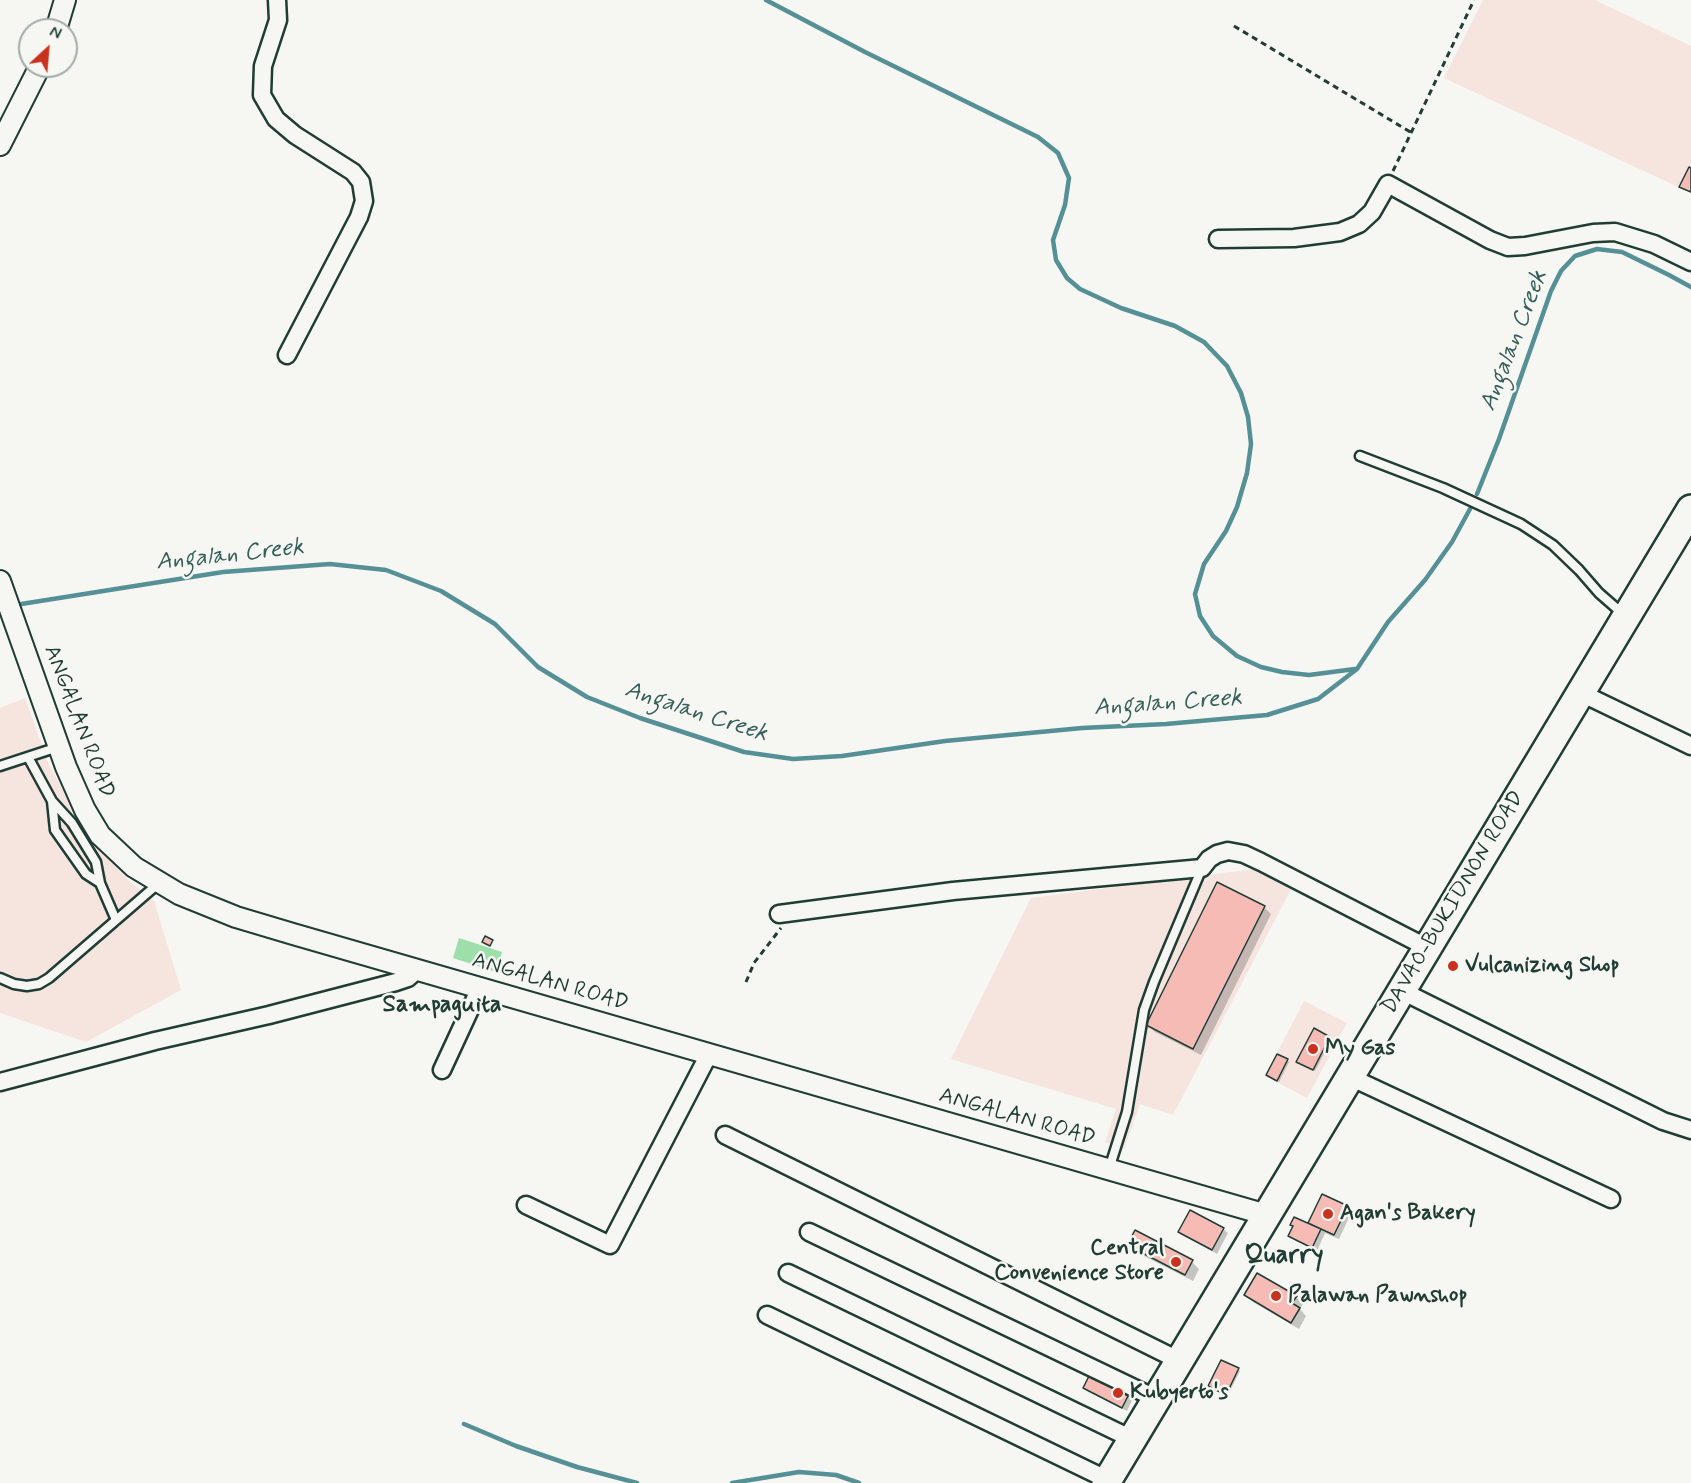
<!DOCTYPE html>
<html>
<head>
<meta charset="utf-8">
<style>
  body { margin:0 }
  #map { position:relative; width:1691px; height:1483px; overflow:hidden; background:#f6f6f2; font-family:Mynerve,sans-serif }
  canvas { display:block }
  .north { position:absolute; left:18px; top:18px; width:60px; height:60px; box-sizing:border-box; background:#f6f6f2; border:2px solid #a0aca6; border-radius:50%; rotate:26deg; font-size:16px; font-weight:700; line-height:24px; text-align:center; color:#1f3d34 }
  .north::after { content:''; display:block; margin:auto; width:21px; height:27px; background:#c8321e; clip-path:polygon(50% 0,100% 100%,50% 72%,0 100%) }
</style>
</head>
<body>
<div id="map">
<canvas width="1691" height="1483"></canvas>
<div class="north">N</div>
</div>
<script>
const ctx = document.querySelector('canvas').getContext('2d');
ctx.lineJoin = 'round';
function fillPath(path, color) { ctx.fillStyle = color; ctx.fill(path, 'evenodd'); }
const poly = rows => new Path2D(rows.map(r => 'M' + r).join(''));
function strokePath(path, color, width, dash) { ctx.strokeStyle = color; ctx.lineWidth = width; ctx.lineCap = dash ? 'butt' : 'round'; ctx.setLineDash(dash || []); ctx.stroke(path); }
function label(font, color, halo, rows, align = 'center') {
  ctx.font = font + ' Mynerve,sans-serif'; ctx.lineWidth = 5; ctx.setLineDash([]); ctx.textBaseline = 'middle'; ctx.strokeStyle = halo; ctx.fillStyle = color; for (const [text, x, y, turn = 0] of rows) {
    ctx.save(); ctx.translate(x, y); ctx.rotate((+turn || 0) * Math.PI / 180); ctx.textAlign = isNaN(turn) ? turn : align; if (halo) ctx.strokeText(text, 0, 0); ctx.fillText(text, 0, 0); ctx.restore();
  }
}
fillPath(poly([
  [1483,0,1595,0,1691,46,1691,193,1444,78],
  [25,698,49,765,82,824,103,852,128,880,154,901,181,990,86,1042,0,1013,0,708],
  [1254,869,1292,887,1173,1115,1140,1104,1124,1149,1105,1142,1116,1109,951,1059,1031,898],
  [1304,1001,1347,1023,1307,1098,1265,1076]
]), '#f6e4df');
fillPath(poly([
  [459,938,502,952,496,972,453,958]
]), '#9cdfaa');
fillPath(poly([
  [1264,907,1271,914,1201,1055,1155,1032,1148,1025],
  [1329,1038,1331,1040,1315,1071,1299,1063],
  [1287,1060,1289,1062,1279,1082,1270,1077],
  [1323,1196,1347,1207,1352,1211,1339,1239,1325,1233,1317,1251,1295,1240,1290,1236,1309,1225],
  [1223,1229,1228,1233,1217,1254,1184,1236,1180,1232],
  [1129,1245,1192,1262,1199,1269,1193,1281,1136,1252],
  [1246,1295,1296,1297,1303,1304,1300,1309,1306,1316,1299,1329,1253,1302],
  [1238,1370,1240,1371,1228,1395,1212,1388],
  [1092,1372,1134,1396,1127,1411,1089,1392,1085,1388]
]), '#0003');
strokePath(poly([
  [766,0,865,52,1038,137,1058,153,1069,178,1065,205,1053,240,1056,260,1067,278,1080,289,1121,308,1175,326,1204,342,1227,366,1241,393,1248,417,1251,444,1247,473,1237,507,1226,531,1204,564,1195,594,1200,616,1213,636,1237,656,1261,667,1282,672,1309,675,1355,669],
  [1477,494,1499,439,1551,291,1561,271,1575,256,1597,249,1622,252,1669,275,1691,287],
  [15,605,223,572,330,564,386,570,441,591,495,624,538,667,587,697,640,718,744,752,793,759,842,756,945,741,1082,728,1166,724,1267,715,1318,699,1357,669,1388,622,1425,580,1452,542,1470,509],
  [464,1424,516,1446,577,1467,637,1483],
  [732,1483,799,1472,836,1475,859,1483]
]), '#549095', 4.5);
const building = poly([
  [1689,167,1691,168,1691,192,1679,187,1689,167],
  [1217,882,1265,906,1193,1049,1146,1025,1217,882],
  [485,936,493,940,490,946,482,942,485,936],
  [1314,1028,1330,1037,1313,1070,1296,1062,1314,1028],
  [1277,1054,1288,1059,1277,1081,1266,1075,1277,1054],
  [1322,1194,1348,1206,1334,1235,1308,1223,1322,1194],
  [1190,1210,1224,1228,1212,1250,1178,1232,1190,1210],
  [1294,1217,1321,1229,1312,1248,1288,1236,1293,1226,1290,1225,1294,1217],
  [1135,1230,1193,1260,1185,1275,1127,1245,1135,1230],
  [1257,1273,1297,1296,1292,1303,1300,1308,1291,1323,1244,1295,1257,1273],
  [1221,1360,1239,1368,1226,1395,1208,1386,1221,1360],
  [1092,1370,1131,1390,1122,1408,1083,1388,1092,1370]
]);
fillPath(building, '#f6bbb4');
strokePath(building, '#1f3d34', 1.5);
const service = poly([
  [1360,456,1443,488,1521,524,1553,545,1579,570,1599,593,1623,614],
  [28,757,52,801,72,823,96,862,100,883,116,920],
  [0,766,58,747],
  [52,801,55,830,86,874,100,883],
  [0,978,14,984,27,986,39,984,49,978,159,883],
  [1109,1169,1127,1112,1144,1010,1154,982,1202,868]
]);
const minor = poly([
  [277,0,278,20,263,66,262,95,276,119,295,135,353,172,361,182,364,201,359,217,287,355],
  [1218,239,1294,238,1340,232,1359,224,1372,212,1388,184,1490,240,1508,247,1525,246,1593,233,1615,232,1654,244,1691,262],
  [1581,693,1691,746],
  [779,914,953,891,1202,868,1209,859,1217,854,1228,851,1244,854,1261,862,1428,948],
  [1402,991,1663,1121,1691,1130],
  [442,1070,480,988],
  [1350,1077,1611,1199],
  [0,1082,155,1041,269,1015,396,982,408,978,417,970],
  [725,1135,1180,1361],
  [526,1205,610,1245,709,1054],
  [809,1232,1157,1399],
  [788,1273,1132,1439],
  [767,1315,1108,1480]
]);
const tertiary = poly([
  [56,30,65,0],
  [0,145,40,66],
  [0,581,66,767,85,810,100,835,134,867,179,894,236,917,293,934,1267,1215]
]);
const trunk = poly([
  [1106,1483,1691,509]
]);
strokePath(service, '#1f3d34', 13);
strokePath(minor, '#1f3d34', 21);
strokePath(tertiary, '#1f3d34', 24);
strokePath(trunk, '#1f3d34', 32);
strokePath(poly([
  [1234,26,1412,133],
  [1393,171,1474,0],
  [746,982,754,963,781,928]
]), '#1f3d34', 3, [6, 4.5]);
strokePath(service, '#f6f6f2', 8);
strokePath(minor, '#f6f6f2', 16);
strokePath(tertiary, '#f6f6f2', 20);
strokePath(trunk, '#f6f6f2', 27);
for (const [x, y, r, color] of [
  [1453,966,6,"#c8321e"],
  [1313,1049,6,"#c8321e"],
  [1328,1214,6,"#c8321e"],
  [1176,1262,6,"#c8321e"],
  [1276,1296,6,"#c8321e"],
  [1118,1393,6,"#c8321e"]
]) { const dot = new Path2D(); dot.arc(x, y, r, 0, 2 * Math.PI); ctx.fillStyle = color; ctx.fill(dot); strokePath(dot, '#f6f6f2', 2); }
label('22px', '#1f3d34', '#f6f6f2', [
  ["ANGALAN ROAD",78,722,69],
  ["DAVAO-BUKIDNON ROAD",1454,903,-59],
  ["ANGALAN ROAD",550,983,16],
  ["ANGALAN ROAD",1017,1118,16]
]);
label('bold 22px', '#1f3d34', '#f6f6f2', [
  ["Vulcanizing Shop",1465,966],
  ["My Gas",1325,1049],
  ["Agan's Bakery",1340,1214],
  ["Central",1164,1249,"right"],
  ["Convenience Store",1164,1274,"right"],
  ["Palawan Pawnshop",1288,1296],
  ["Kubyerto's",1130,1393]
], 'left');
label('italic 24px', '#35605c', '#f6f6f2', [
  ["Angalan Creek",1515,341,-69],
  ["Angalan Creek",230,556,-6],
  ["Angalan Creek",1168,704,-4],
  ["Angalan Creek",696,713,18]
]);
label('bold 24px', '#1f3d34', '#f6f6f2', [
  ["Sampaguita",442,1006]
]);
label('bold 26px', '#1f3d34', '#f6f6f2', [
  ["Quarry",1284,1257]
]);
</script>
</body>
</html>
